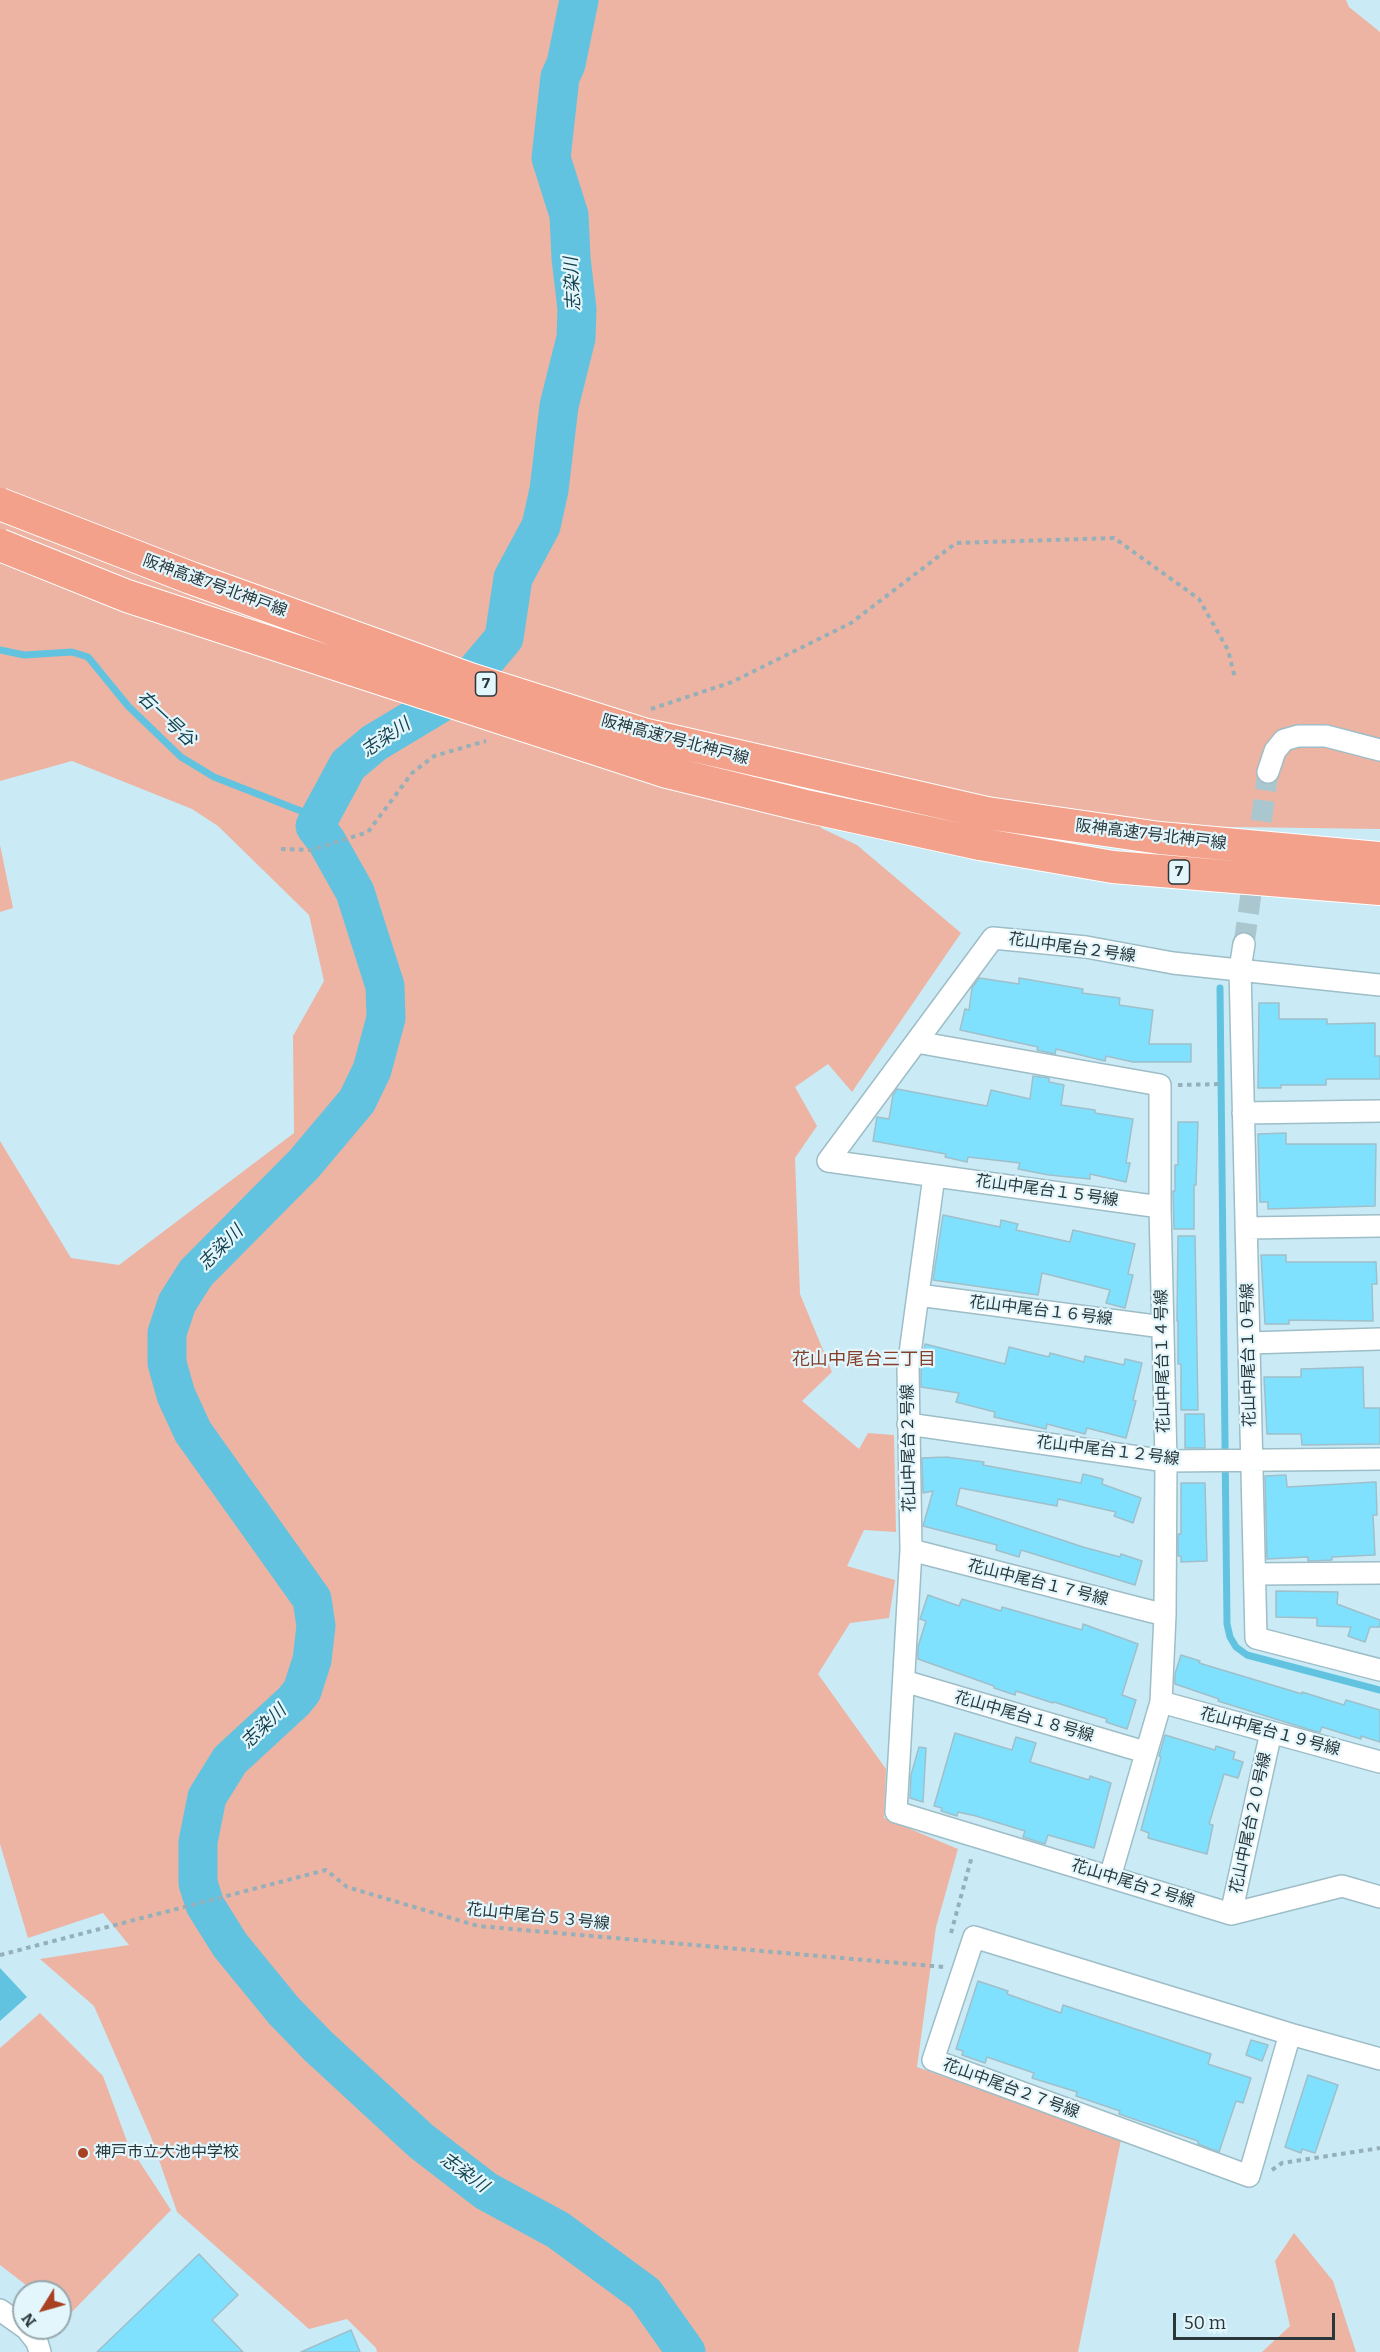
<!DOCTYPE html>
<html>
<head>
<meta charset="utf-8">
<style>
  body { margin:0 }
  #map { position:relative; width:1380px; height:2352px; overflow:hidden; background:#caebf6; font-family:Bitter,serif }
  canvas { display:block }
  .north { position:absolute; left:12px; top:2280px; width:60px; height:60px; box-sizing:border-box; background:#e2f6fc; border:2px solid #98a9ae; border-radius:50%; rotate:233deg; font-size:16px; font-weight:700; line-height:24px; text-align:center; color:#29363a }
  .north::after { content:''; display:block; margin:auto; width:21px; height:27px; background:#a94123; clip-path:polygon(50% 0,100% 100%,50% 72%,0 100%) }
  .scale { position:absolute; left:1173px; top:2313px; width:162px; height:27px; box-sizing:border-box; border:3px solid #29363a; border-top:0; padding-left:8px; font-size:18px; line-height:21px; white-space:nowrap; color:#29363a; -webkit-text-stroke:4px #e2f6fc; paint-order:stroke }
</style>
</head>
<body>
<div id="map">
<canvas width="1380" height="2352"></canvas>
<div class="north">N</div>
<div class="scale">50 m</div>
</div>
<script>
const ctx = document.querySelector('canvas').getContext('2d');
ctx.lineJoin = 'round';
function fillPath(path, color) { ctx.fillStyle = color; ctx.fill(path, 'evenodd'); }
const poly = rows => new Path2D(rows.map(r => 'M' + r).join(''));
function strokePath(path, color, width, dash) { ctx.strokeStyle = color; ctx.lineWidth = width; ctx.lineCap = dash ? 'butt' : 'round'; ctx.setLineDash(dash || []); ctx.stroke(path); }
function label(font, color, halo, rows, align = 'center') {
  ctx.font = font + ' Bitter,"Noto Sans JP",serif'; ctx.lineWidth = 4.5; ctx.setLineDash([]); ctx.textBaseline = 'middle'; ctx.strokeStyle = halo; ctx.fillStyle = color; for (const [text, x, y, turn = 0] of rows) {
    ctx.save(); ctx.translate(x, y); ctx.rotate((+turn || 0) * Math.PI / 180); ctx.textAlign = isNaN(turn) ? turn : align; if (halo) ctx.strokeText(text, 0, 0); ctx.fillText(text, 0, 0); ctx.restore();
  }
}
fillPath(poly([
  [0,0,1346,0,1349,7,1380,32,1380,829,1090,825,840,769,821,828,857,845,961,933,852,1092,828,1064,795,1087,817,1126,795,1158,800,1294,832,1372,802,1401,859,1449,868,1433,894,1435,896,1532,864,1530,847,1566,895,1580,889,1618,850,1623,818,1674,886,1769,884,1818,958,1849,936,1927,917,2067,1121,2140,1078,2352,377,2352,376,2348,347,2319,309,2329,177,2212,151,2137,94,2006,40,1959,129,1945,103,1913,28,1938,0,1844,0,1141,71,1258,119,1265,294,1133,293,1036,324,981,309,915,218,826,192,809,72,761,0,781],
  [0,845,13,908,0,912],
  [40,2013,103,2076,128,2144,171,2210,67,2317,60,2311,60,2292,35,2292,0,2265,0,2048],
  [1294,2233,1333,2281,1356,2352,1262,2352,1290,2326,1275,2261]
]), '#edb4a3');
fillPath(poly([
  [0,1968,27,1997,0,2021]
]), '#62c3e0');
strokePath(poly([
  [0,650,24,655,72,652,88,657,128,706,181,757,214,777,301,811,315,826],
  [1220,988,1227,1624,1230,1637,1236,1647,1247,1655,1380,1690]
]), '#62c3e0', 7);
strokePath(poly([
  [579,0,566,64,560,77,551,158,569,215,571,258,577,309,576,338,559,406,549,490,541,526,513,578,504,638,477,670,439,704,374,743,348,765,315,826,327,842,355,892,385,986,386,1018,372,1070,357,1101,304,1164,196,1273,177,1303,167,1333,167,1363,176,1395,193,1432,312,1599,316,1626,312,1660,302,1691,294,1701,230,1760,207,1797,198,1842,198,1883,205,1905,230,1945,284,2011,318,2046,421,2141,486,2191,558,2230,645,2294,686,2352]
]), '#62c3e0', 39);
const building = poly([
  [979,978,1019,984,1019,978,1083,989,1082,993,1120,998,1119,1005,1153,1010,1149,1044,1191,1044,1191,1062,1133,1062,1106,1056,1105,1061,1056,1049,1055,1054,1037,1050,1038,1047,960,1030,965,1009,969,1010,972,988,979,978],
  [1259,1003,1279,1003,1279,1019,1327,1019,1327,1024,1375,1023,1375,1056,1380,1056,1380,1079,1326,1079,1326,1085,1281,1085,1281,1088,1258,1088,1259,1003],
  [1033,1076,1049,1078,1049,1082,1064,1085,1061,1105,1095,1110,1095,1113,1133,1119,1126,1163,1130,1163,1126,1182,1090,1174,1090,1179,1049,1175,1018,1169,1020,1163,968,1157,967,1162,945,1157,946,1154,873,1141,877,1117,889,1119,893,1095,897,1089,987,1106,991,1090,1030,1099,1033,1076],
  [1178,1122,1198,1122,1196,1185,1194,1185,1194,1229,1174,1229,1173,1191,1175,1191,1175,1165,1178,1165,1178,1122],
  [1286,1133,1286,1144,1376,1144,1375,1206,1268,1209,1268,1202,1260,1202,1258,1134,1286,1133],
  [943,1215,1000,1227,1001,1220,1018,1224,1016,1230,1070,1242,1073,1230,1135,1244,1128,1274,1133,1275,1125,1308,1106,1303,1110,1290,1042,1273,1038,1295,933,1280,943,1215],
  [1178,1236,1195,1236,1198,1410,1181,1410,1181,1364,1178,1364,1178,1321,1177,1321,1178,1236],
  [1261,1255,1286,1255,1286,1262,1376,1262,1377,1284,1372,1284,1373,1321,1289,1320,1289,1324,1265,1324,1261,1255],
  [925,1344,1005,1364,1009,1347,1049,1357,1050,1353,1084,1362,1085,1356,1124,1365,1125,1359,1142,1363,1133,1400,1136,1401,1126,1438,1087,1428,1085,1434,1047,1424,1046,1429,994,1417,995,1412,956,1402,959,1393,921,1387,921,1369,925,1344],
  [1363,1367,1364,1408,1380,1408,1380,1444,1302,1445,1301,1434,1267,1434,1264,1377,1301,1377,1301,1369,1363,1367],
  [1185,1414,1204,1414,1205,1448,1185,1448,1185,1414],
  [946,1457,984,1462,983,1465,1081,1483,1083,1474,1103,1479,1102,1484,1141,1498,1133,1523,1114,1516,1116,1512,1058,1499,1057,1506,960,1488,956,1505,1083,1547,1120,1557,1121,1554,1142,1561,1135,1585,1021,1550,1019,1557,996,1550,997,1545,923,1526,933,1491,923,1493,922,1458,946,1457],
  [1286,1475,1287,1487,1376,1482,1377,1515,1373,1515,1375,1555,1332,1557,1332,1560,1311,1561,1308,1561,1308,1557,1267,1559,1265,1476,1286,1475],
  [1181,1483,1205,1483,1207,1561,1181,1562,1181,1556,1178,1556,1178,1534,1181,1534,1181,1483],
  [1276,1591,1338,1592,1337,1604,1380,1620,1380,1627,1370,1627,1365,1642,1348,1636,1351,1627,1317,1626,1317,1618,1276,1617,1276,1591],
  [928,1595,959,1606,962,1599,1001,1611,1002,1607,1082,1630,1083,1624,1138,1644,1122,1695,1136,1700,1127,1729,1106,1722,1107,1719,1054,1702,1053,1703,1016,1691,1015,1695,994,1688,994,1686,918,1659,918,1647,926,1621,920,1619,928,1595],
  [1181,1655,1200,1661,1199,1663,1302,1694,1302,1692,1344,1705,1346,1700,1380,1710,1380,1742,1361,1736,1361,1739,1322,1727,1320,1732,1314,1731,1218,1701,1219,1699,1175,1684,1175,1674,1181,1655],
  [955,1733,1012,1750,1016,1737,1036,1743,1030,1762,1089,1780,1090,1776,1111,1783,1094,1848,1048,1835,1045,1844,1023,1837,1025,1831,976,1816,958,1812,957,1816,941,1811,942,1808,934,1806,955,1733],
  [1165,1735,1215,1750,1216,1746,1235,1752,1233,1759,1243,1762,1238,1778,1224,1774,1209,1824,1213,1825,1207,1854,1148,1838,1149,1833,1141,1830,1161,1757,1159,1756,1165,1735],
  [919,1747,926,1748,923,1802,910,1798,911,1775,919,1747],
  [978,1981,1008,1991,1007,1994,1061,2013,1063,2005,1211,2054,1208,2064,1251,2078,1243,2103,1236,2101,1219,2152,1198,2144,1198,2141,1119,2114,1120,2111,1076,2096,1077,2092,1032,2078,1034,2073,987,2057,985,2063,962,2055,963,2051,956,2049,978,1981],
  [1251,2040,1268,2045,1262,2061,1246,2055,1251,2040],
  [1308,2075,1338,2085,1315,2153,1302,2149,1301,2153,1285,2147,1308,2075],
  [199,2254,238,2295,212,2320,243,2352,97,2352,199,2254],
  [351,2330,360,2352,301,2352,351,2330]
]);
fillPath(building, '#80e1fe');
strokePath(building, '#9fbfca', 1.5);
strokePath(poly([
  [1244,944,1268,772]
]), '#aac7d0', 21, [21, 10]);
const minor = poly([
  [1268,772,1275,751,1284,740,1298,736,1326,736,1380,750],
  [1244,944,1240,969,1256,1638,1380,1670],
  [916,1042,1160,1085,1160,1207,1166,1461,1165,1615,1161,1702,1110,1877],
  [1243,1113,1380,1111],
  [934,1176,908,1368,911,1550,896,1812,1231,1914,1342,1886,1380,1897],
  [1160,1207,828,1161,993,938,1086,947,1173,963,1380,985],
  [1246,1228,1380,1226],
  [918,1295,1163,1327],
  [1249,1343,1380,1339],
  [908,1424,1166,1461,1380,1459],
  [911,1550,1165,1615],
  [1255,1574,1380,1573],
  [904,1681,1145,1752],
  [1161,1702,1380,1762],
  [1231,1914,1271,1732],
  [974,1937,1290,2034,1249,2176,933,2060,974,1937],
  [1290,2034,1380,2059],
  [0,2310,24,2327],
  [26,2328,37,2342,40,2352]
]);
const highway = poly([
  [987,813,1160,838,1380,858],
  [980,844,1113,867,1380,889]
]);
strokePath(minor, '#9dbdc7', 24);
strokePath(highway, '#fff', 34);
strokePath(poly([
  [651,709,732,682,851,623,956,543,1114,538,1199,599,1228,650,1235,678],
  [281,849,311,850,368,832,412,773,434,756,486,741],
  [1178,1085,1222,1084],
  [951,1933,972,1856],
  [0,1955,326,1870,347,1887,478,1926,944,1967],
  [1272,2170,1282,2163,1380,2148]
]), '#95b0b9', 4, [4.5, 4.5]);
strokePath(minor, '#fff', 21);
strokePath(highway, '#f3a18a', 32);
const highwayBridge = poly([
  [0,504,191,578,470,679,643,734,987,813],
  [0,545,127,596,667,772,810,807,980,844]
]);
strokePath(highwayBridge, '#fff', 34, []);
strokePath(highwayBridge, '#f3a18a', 32);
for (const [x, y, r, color] of [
  [83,2153,6,"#a94123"]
]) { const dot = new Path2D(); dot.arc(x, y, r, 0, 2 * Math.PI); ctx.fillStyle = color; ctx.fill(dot); strokePath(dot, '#e2f6fc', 2); }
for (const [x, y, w] of [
  [486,684,21],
  [1179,872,21]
]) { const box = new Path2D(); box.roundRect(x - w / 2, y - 12, w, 24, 4.5); ctx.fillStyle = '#e2f6fc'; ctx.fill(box); strokePath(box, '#29363a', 1.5); }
label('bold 15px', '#29363a', null, [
  ["7",486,684],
  ["7",1179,872]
]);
label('16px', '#29363a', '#e2f6fc', [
  ["阪神高速7号北神戸線",215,586,20],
  ["阪神高速7号北神戸線",675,740,15],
  ["阪神高速7号北神戸線",1151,835,7],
  ["花山中尾台２号線",1072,948,8],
  ["花山中尾台１５号線",1047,1191,8],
  ["花山中尾台１６号線",1041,1311,7],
  ["花山中尾台１０号線",1249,1355,-91],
  ["花山中尾台１４号線",1163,1361,-91],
  ["花山中尾台２号線",909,1448,-91],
  ["花山中尾台１２号線",1108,1451,7],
  ["花山中尾台１７号線",1038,1583,14],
  ["花山中尾台１８号線",1024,1717,16],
  ["花山中尾台１９号線",1270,1732,15],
  ["花山中尾台２０号線",1251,1823,-78],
  ["花山中尾台２号線",1133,1884,17],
  ["花山中尾台５３号線",538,1917,6],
  ["花山中尾台２７号線",1011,2089,20]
]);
label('16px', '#29363a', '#e2f6fc', [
  ["神戸市立大池中学校",95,2153]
], 'left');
label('italic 18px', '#133f4c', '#e2f6fc', [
  ["志染川",573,284,-93],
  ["右一号谷",166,719,43],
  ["志染川",386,738,-34],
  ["志染川",221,1248,-45],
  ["志染川",264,1727,-44],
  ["志染川",464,2173,36]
]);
label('18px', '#85402c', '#e2f6fc', [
  ["花山中尾台三丁目",864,1360]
]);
</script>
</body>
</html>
